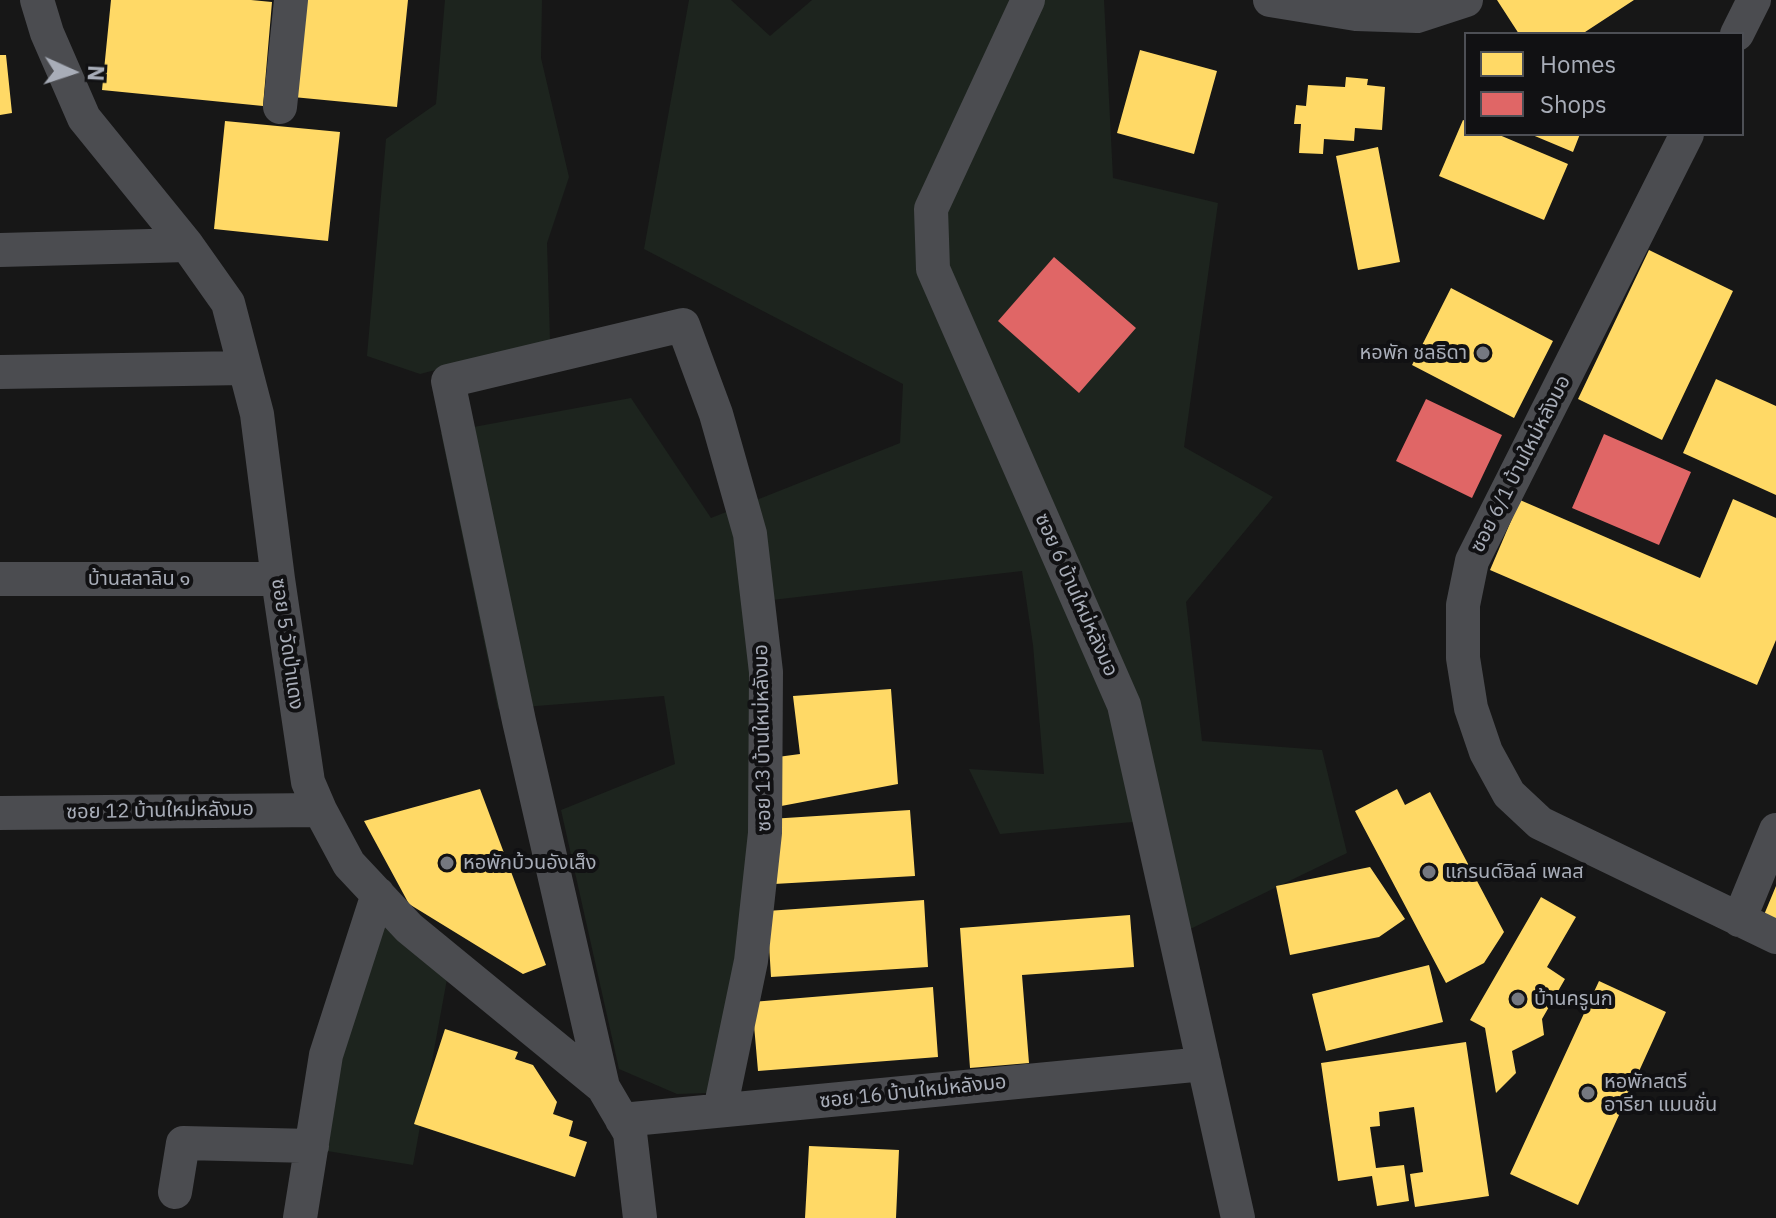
<!DOCTYPE html>
<html>
<head>
<meta charset="utf-8">
<style>
  body { margin:0 }
  #map { position:relative; width:1776px; height:1218px; overflow:hidden; background:#171717; font-family:"IBM Plex Sans",sans-serif }
  canvas { display:block }
  .legend { position:absolute; left:1464px; top:32px; width:280px; height:104px; box-sizing:border-box; background:#111113; border:2px solid #4d4f55; margin:0; padding:10px 14px; list-style:none; font-size:24px; color:#a8adb8 }
  .legend li { display:flex; align-items:center; gap:16px; height:40px }
  .legend b { width:40px; border:2px solid #4d4f55 }
  .north { position:absolute; left:32px; top:32px; width:80px; height:80px; -webkit-text-stroke:6px #111113; paint-order:stroke; rotate:93deg; font-size:22px; font-weight:700; line-height:32px; text-align:center; color:#a8adb8 }
  .north::after { content:''; display:block; margin:auto; width:28px; height:36px; background:#a8adb8; clip-path:polygon(50% 0,100% 100%,50% 72%,0 100%) }
</style>
</head>
<body>
<div id="map">
<canvas width="1776" height="1218"></canvas>
<ul class="legend">
<li><b style="height:22px;background:#ffd966"></b>Homes</li>
<li><b style="height:22px;background:#e06666"></b>Shops</li>
</ul>
<div class="north">N</div>
</div>
<script>
const ctx = document.querySelector('canvas').getContext('2d');
ctx.lineJoin = 'round';
function fillPath(path, color) { ctx.fillStyle = color; ctx.fill(path, 'evenodd'); }
const poly = rows => new Path2D(rows.map(r => 'M' + r).join(''));
function strokePath(path, color, width, dash) { ctx.strokeStyle = color; ctx.lineWidth = width; ctx.lineCap = dash ? 'butt' : 'round'; ctx.setLineDash(dash || []); ctx.stroke(path); }
function label(font, color, halo, rows, align = 'center') {
  ctx.font = font + ' "IBM Plex Sans","Noto Sans Thai",sans-serif'; ctx.lineWidth = 8; ctx.setLineDash([]); ctx.textBaseline = 'middle'; ctx.strokeStyle = halo; ctx.fillStyle = color; for (const [text, x, y, turn = 0] of rows) {
    ctx.save(); ctx.translate(x, y); ctx.rotate((+turn || 0) * Math.PI / 180); ctx.textAlign = isNaN(turn) ? turn : align; if (halo) ctx.strokeText(text, 0, 0); ctx.fillText(text, 0, 0); ctx.restore();
  }
}
fillPath(poly([
  [445,0,542,0,541,58,569,177,547,243,550,340,420,374,367,356,386,139,436,104],
  [689,0,731,0,770,36,812,0,1104,0,1113,178,1218,203,1184,447,1273,497,1186,602,1202,741,1322,750,1347,853,1182,933,1155,820,1000,834,969,769,1044,774,1033,645,1022,571,772,600,740,1092,677,1094,619,1069,561,810,675,764,664,696,498,709,441,433,631,398,711,518,900,443,903,384,644,249],
  [379,922,449,968,413,1165,321,1150,338,1056]
]), '#1d241e');
fillPath(poly([
  [111,0,251,0,272,2,263,106,102,90],
  [303,0,408,0,397,107,293,97],
  [1497,0,1634,0,1582,34,1519,34],
  [1140,50,1217,71,1194,154,1117,133],
  [0,55,6,55,12,113,0,115],
  [1346,77,1368,79,1367,85,1385,87,1382,130,1355,128,1354,141,1324,139,1323,154,1299,153,1301,124,1294,124,1296,105,1306,106,1308,85,1345,87],
  [1463,120,1466,121,1466,134,1497,134,1568,164,1544,220,1439,176],
  [225,121,340,132,328,241,214,229],
  [1530,134,1580,134,1573,152],
  [1378,147,1400,262,1358,270,1336,156],
  [1649,250,1733,291,1662,440,1578,399],
  [1451,288,1553,341,1514,418,1412,365],
  [1716,379,1776,406,1776,495,1683,453],
  [1733,499,1776,518,1776,640,1757,685,1490,570,1520,500,1700,578],
  [891,689,898,784,776,807,770,758,800,754,793,696],
  [480,789,546,965,523,974,409,904,364,821],
  [1397,789,1405,805,1430,792,1504,932,1484,963,1446,983,1355,811],
  [910,810,915,876,774,884,770,819],
  [1370,867,1405,919,1379,937,1290,955,1276,886],
  [1776,886,1776,928,1761,922],
  [1541,897,1576,917,1547,967,1565,979,1542,1019,1544,1035,1512,1051,1516,1073,1496,1093,1485,1028,1470,1020],
  [924,900,928,967,771,977,767,911],
  [1130,915,1134,967,1022,975,1029,1063,970,1068,960,928],
  [1429,965,1443,1022,1326,1051,1312,994],
  [1599,981,1666,1012,1578,1205,1510,1174],
  [933,987,938,1057,758,1071,752,1002],
  [445,1029,518,1052,515,1059,533,1065,557,1102,553,1114,573,1121,569,1136,587,1142,575,1177,414,1124],
  [1466,1042,1489,1196,1415,1207,1410,1174,1423,1172,1414,1107,1379,1112,1380,1126,1370,1127,1376,1168,1404,1165,1409,1201,1377,1206,1372,1176,1338,1181,1321,1063],
  [809,1146,899,1150,896,1218,805,1218]
]), '#ffd966');
fillPath(poly([
  [1054,257,1136,328,1079,393,998,321],
  [1426,399,1502,435,1472,498,1396,461],
  [1604,434,1691,472,1659,545,1572,508]
]), '#e06666');
strokePath(poly([
  [37,0,47,33,84,118,187,245,228,303,257,414,278,579,308,782,320,810,349,864,409,928,603,1087,630,1133,640,1218],
  [1028,0,931,209,933,269,1124,705,1238,1218],
  [1270,0,1356,14,1417,16,1466,0],
  [1737,34,1754,0],
  [280,107,291,0],
  [1687,134,1472,561,1463,605,1463,658,1471,708,1486,752,1509,794,1540,823,1776,937],
  [0,250,187,245],
  [0,372,244,368],
  [0,579,278,579],
  [0,813,320,810],
  [1739,920,1776,830],
  [603,1087,519,721,448,381,683,325,716,414,750,534,766,672,765,833,751,961,720,1110],
  [622,1120,1204,1064],
  [175,1192,183,1143,312,1146],
  [300,1218,326,1055,378,894]
]), '#4b4c50', 34);
for (const [x, y, r, color] of [
  [1483,353,8,"#757880"],
  [447,863,8,"#757880"],
  [1429,872,8,"#757880"],
  [1518,999,8,"#757880"],
  [1588,1093,8,"#757880"]
]) { const dot = new Path2D(); dot.arc(x, y, r, 0, 2 * Math.PI); ctx.fillStyle = color; ctx.fill(dot); strokePath(dot, '#111113', 3); }
label('20px', '#a8adb8', '#111113', [
  ["หอพัก ชลธิดา",1467,353,"right"],
  ["หอพักบ้วนอังเส็ง",463,863],
  ["แกรนด์ฮิลล์ เพลส",1445,872],
  ["บ้านครูนก",1534,999],
  ["หอพักสตรี",1604,1082],
  ["อารียา แมนชั่น",1604,1105]
], 'left');
label('20px', '#a8adb8', '#111113', [
  ["ซอย 6/1 บ้านใหม่หลังมอ",1521,464,-63],
  ["บ้านสลาลิน ๑",139,579],
  ["ซอย 6 บ้านใหม่หลังมอ",1076,595,66],
  ["ซอย 5 วัดป่าแดง",287,644,82],
  ["ซอย 13 บ้านใหม่หลังมอ",763,738,-91],
  ["ซอย 12 บ้านใหม่หลังมอ",160,811,-1],
  ["ซอย 16 บ้านใหม่หลังมอ",913,1092,-6]
]);
</script>
</body>
</html>
